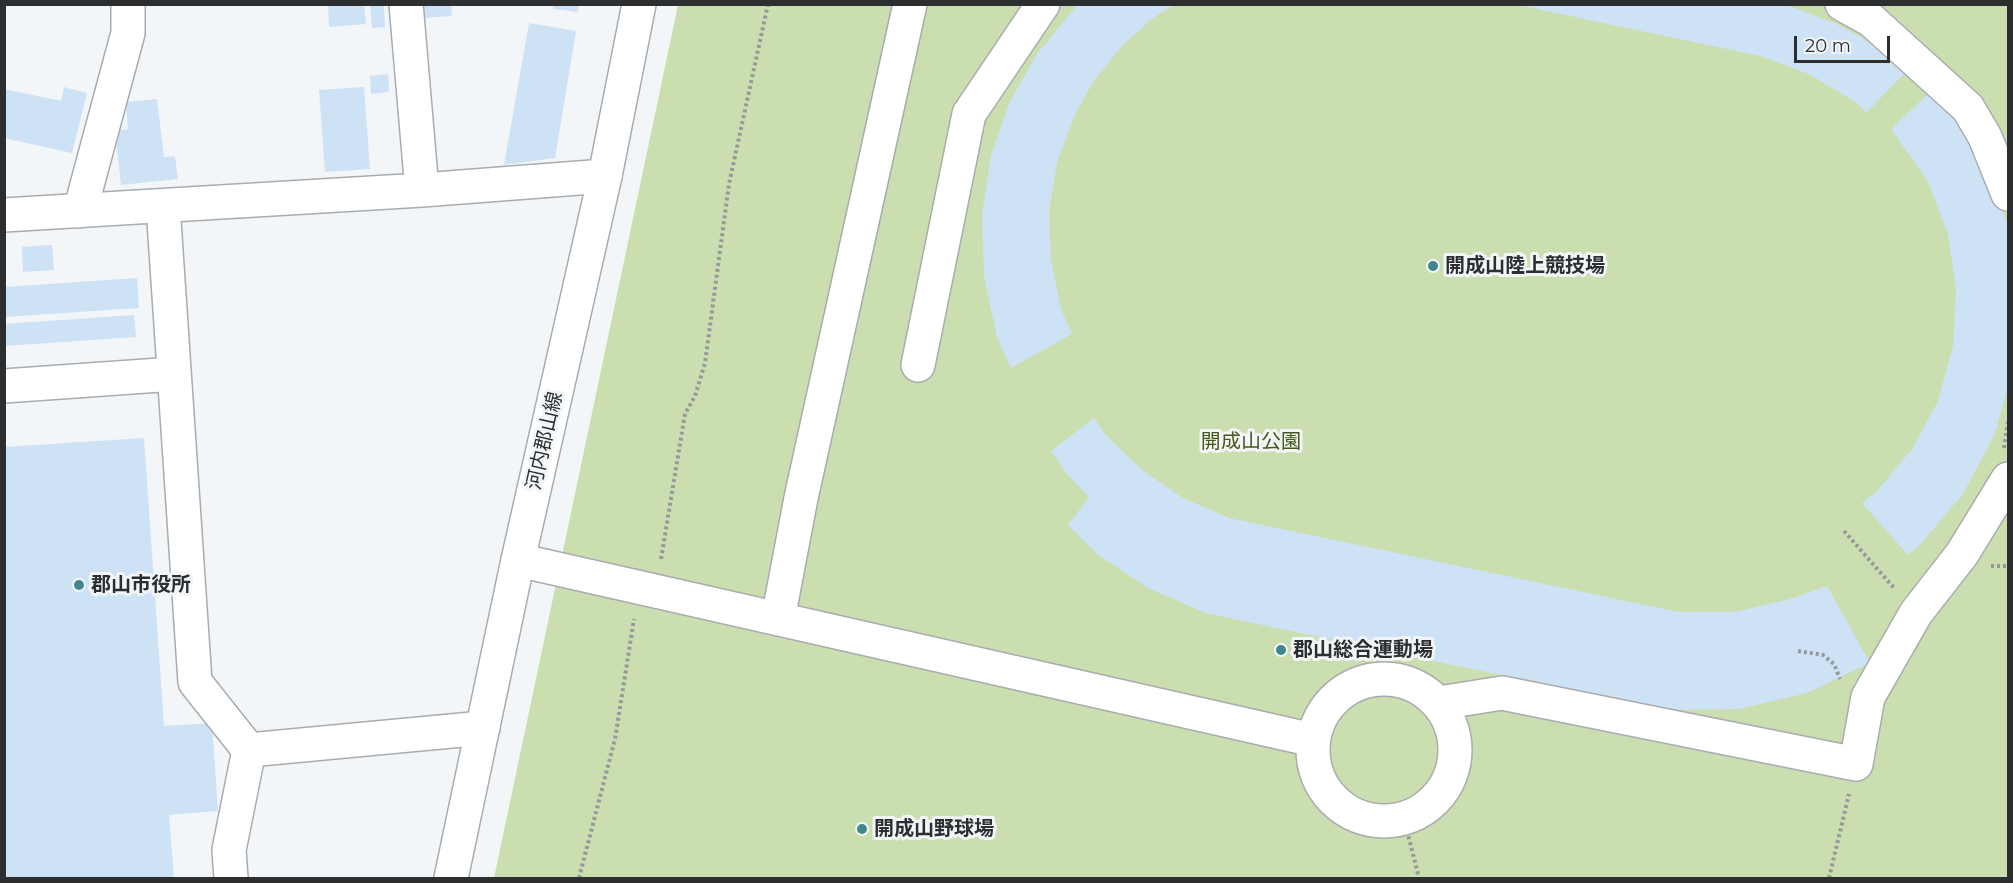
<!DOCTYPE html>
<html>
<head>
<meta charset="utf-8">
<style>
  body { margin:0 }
  #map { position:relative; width:2013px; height:883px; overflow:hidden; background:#f2f6f8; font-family:Montserrat,sans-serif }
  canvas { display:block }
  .frame { position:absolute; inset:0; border:6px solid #2d2e2f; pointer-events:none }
  .scale { position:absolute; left:1794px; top:36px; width:96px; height:27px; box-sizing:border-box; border:3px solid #2d2e2f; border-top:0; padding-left:8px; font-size:18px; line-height:21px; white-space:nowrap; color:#2d2e2f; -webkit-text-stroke:4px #f2f6f8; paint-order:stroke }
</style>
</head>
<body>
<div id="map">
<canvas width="2013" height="883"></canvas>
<div class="frame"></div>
<div class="scale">20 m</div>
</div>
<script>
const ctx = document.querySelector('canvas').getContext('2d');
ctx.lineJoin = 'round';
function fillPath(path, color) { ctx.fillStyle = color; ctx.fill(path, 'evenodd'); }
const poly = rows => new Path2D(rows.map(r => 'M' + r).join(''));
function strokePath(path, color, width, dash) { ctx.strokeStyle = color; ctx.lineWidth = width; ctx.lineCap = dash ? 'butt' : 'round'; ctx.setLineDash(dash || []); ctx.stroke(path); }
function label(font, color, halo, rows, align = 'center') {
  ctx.font = font + ' Montserrat,"Noto Sans JP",sans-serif'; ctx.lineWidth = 6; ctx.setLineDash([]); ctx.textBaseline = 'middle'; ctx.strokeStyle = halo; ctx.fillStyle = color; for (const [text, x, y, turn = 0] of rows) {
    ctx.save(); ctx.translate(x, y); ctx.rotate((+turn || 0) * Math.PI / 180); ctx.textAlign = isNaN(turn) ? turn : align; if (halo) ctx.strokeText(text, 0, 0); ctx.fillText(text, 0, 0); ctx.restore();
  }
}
fillPath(poly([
  [678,5,2008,5,2008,878,494,878]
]), '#cbdeaf');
fillPath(poly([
  [335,4,364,4,366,24,329,27,328,5],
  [370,4,384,4,385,27,372,28],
  [422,4,451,4,452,16,423,18],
  [554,4,579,4,578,12,553,9],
  [1078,4,1175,4,1153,18,1122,46,1093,82,1073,119,1057,163,1049,211,1051,261,1061,309,1072,334,1011,368,997,337,984,277,982,215,991,155,1010,101,1037,54],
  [1513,4,1783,4,1835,23,1868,41,1906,72,1866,113,1857,103,1809,74,1760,56],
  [529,23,576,31,555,158,504,165],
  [388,74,389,92,371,94,370,76],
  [64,87,87,93,72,153,4,138,4,89,61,101],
  [364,87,370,169,325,172,319,90],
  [1932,90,1945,103,1982,160,2008,226,2008,385,1995,434,1963,494,1918,547,1908,555,1862,503,1876,492,1912,449,1938,401,1953,346,1956,290,1948,234,1928,182,1891,129],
  [157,99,164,157,175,156,178,179,121,185,115,131,128,129,126,102],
  [52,245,54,270,23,272,22,247],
  [137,278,139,308,4,317,4,287],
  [134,315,136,337,4,346,4,324],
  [1094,418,1107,436,1143,471,1183,498,1229,518,1679,612,1735,612,1790,599,1827,586,1870,663,1807,693,1739,709,1668,710,1205,613,1148,588,1097,554,1068,525,1089,497,1067,474,1051,451],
  [144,438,164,726,212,723,218,811,169,815,174,878,6,878,4,447]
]), '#cde2f5');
const minor = poly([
  [406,4,422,190],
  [1842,4,1871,20,1968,108,1985,137,2008,194],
  [163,206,195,682,249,750,229,850,231,878],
  [80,211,128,33,128,4],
  [4,215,422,190,605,176],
  [918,365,969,114,1043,4],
  [4,386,174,374],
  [518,560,1313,740],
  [778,619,801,498,910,4],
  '1313 750a71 71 0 1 1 142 0a71 71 0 1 1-142 0Z',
  [1439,703,1502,693,1856,764,1868,697,1916,613,1962,554,2008,479],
  [249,750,483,728]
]);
const major = poly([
  [451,878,518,560,605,176,639,4]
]);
strokePath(minor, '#a9acaf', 36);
strokePath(major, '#a9acaf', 36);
strokePath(poly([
  [2004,448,2008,422],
  [1844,531,1894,588],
  [661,559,685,414,695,396,705,363,729,184,768,4],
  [1991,566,2008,566],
  [1798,651,1823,655,1834,664,1840,679],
  [1404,819,1419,878],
  [579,878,615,739,634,619],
  [1829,878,1849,794]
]), '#96999b', 4, [3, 3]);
strokePath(minor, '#fff', 33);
strokePath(major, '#fff', 33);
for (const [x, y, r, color] of [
  [1433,266,6,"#40878e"],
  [79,585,6,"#40878e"],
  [1281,650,6,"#40878e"],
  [862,829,6,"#40878e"]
]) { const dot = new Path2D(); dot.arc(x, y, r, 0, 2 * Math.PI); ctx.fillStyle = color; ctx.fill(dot); strokePath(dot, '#f2f6f8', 2); }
label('bold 20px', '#2d2e2f', '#f2f6f8', [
  ["開成山陸上競技場",1445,266],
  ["郡山市役所",91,585],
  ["郡山総合運動場",1293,650],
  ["開成山野球場",874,829]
], 'left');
label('20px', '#2d2e2f', '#f2f6f8', [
  ["河内郡山線",545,441,-77]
]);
label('20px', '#455a1a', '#f2f6f8', [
  ["開成山公園",1251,442]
]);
</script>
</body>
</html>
